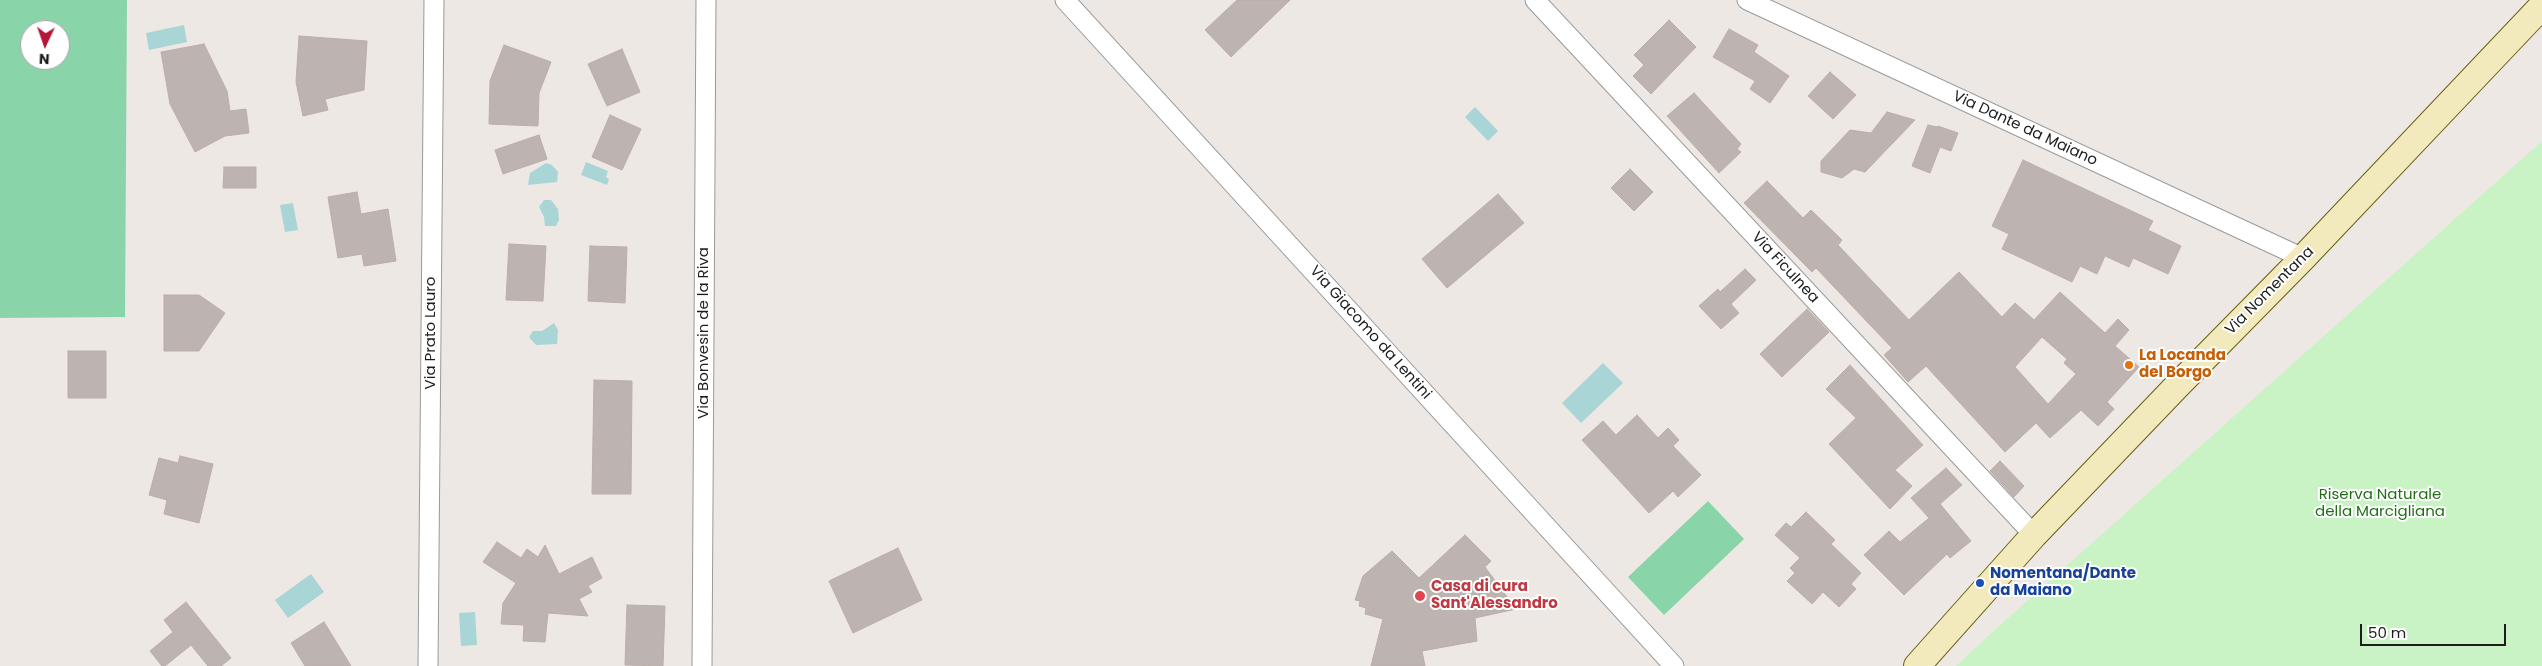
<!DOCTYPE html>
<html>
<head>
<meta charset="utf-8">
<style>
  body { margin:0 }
  #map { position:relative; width:2542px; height:666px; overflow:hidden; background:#ede8e4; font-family:Poppins,sans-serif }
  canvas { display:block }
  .north { position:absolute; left:20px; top:20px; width:50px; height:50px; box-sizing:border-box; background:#fff; border:1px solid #a5a5a5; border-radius:50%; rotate:183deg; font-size:14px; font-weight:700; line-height:20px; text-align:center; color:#1d1d1d }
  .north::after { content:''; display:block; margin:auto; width:18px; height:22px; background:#b41635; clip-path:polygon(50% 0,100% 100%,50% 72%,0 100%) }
  .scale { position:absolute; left:2360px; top:624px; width:146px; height:22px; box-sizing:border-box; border:2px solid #1d1d1d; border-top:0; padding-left:6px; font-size:15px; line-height:18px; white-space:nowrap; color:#1d1d1d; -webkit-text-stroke:4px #fff; paint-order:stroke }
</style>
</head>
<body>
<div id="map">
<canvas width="2542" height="666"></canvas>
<div class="north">N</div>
<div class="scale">50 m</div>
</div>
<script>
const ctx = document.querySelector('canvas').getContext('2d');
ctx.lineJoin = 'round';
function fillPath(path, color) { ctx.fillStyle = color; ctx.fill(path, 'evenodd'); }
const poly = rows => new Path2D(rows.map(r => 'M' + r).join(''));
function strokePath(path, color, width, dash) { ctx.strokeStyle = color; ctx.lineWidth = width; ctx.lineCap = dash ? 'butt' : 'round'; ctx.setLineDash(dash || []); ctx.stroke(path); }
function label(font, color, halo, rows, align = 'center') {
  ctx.font = font + ' Poppins,sans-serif'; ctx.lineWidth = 4; ctx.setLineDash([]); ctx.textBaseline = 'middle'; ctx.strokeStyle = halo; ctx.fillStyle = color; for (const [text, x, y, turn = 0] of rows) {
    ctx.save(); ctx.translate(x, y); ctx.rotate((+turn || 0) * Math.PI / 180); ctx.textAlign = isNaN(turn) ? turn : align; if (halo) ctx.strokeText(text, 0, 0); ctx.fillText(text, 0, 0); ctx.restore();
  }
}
fillPath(poly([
  [2542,141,2542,666,1956,666,1989,635]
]), '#caf3c5');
fillPath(poly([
  [0,0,127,0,125,317,0,318],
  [30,30,60,30,60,60,30,60],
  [1708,501,1744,539,1664,615,1628,577]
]), '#8ad4a9');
fillPath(poly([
  [184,25,187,42,149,50,146,33],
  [1475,107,1498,131,1488,141,1465,117],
  [586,162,608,171,606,177,609,179,607,185,581,175],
  [546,163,552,165,558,172,557,182,528,185,530,173],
  [544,200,551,200,558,209,559,220,556,226,545,226,544,217,539,207],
  [293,203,298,230,285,232,280,205],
  [554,323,558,330,557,344,536,345,529,337,533,331,542,331],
  [1603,363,1623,383,1581,423,1562,403],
  [311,574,324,592,288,618,275,600],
  [475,612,477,645,461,646,459,613]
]), '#a9d5d6');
const building = poly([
  [1237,0,1290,0,1231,57,1205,30,1237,0],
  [1669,20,1696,47,1651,94,1633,76,1644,65,1634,55,1669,20],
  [1729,29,1758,45,1754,52,1789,76,1770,103,1750,89,1755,81,1713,57,1729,29],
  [299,36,367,41,364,90,325,99,328,110,303,116,296,82,299,36],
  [204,44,227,91,230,111,246,109,249,133,225,136,195,152,170,104,161,52,204,44],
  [504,45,551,62,539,93,538,126,489,124,490,81,504,45],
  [622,49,640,92,607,106,588,64,622,49],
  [1830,72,1856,95,1833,119,1808,96,1830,72],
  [1694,93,1741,144,1737,149,1741,152,1719,173,1667,116,1694,93],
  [1887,112,1915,120,1865,172,1854,169,1842,178,1821,172,1821,161,1850,130,1871,133,1887,112],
  [610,115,641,129,622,170,592,157,610,115],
  [1928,125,1937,127,1938,126,1958,133,1951,151,1940,147,1930,173,1912,166,1928,125],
  [539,135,547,159,503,174,495,150,539,135],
  [2023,160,2153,221,2148,230,2181,246,2168,274,2133,258,2129,267,2105,256,2097,274,2080,266,2072,282,2002,249,2009,234,1992,226,2023,160],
  [224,167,256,167,256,188,223,188,224,167],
  [1630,169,1653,192,1634,211,1611,188,1630,169],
  [1767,181,1803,218,1811,210,1842,240,1838,245,1909,320,1959,272,2002,317,2015,303,2034,320,2060,292,2105,333,2118,319,2129,330,2115,346,2139,367,2107,402,2114,409,2098,426,2081,410,2050,438,2036,423,2005,452,1926,366,1908,382,1884,355,1892,348,1816,268,1812,272,1744,203,1767,181],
  [2042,337,2067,359,2064,363,2076,374,2048,404,2015,367,2042,337],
  [357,192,361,214,388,209,396,261,364,266,362,254,338,258,328,197,357,192],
  [1498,194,1524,223,1447,288,1422,259,1498,194],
  [509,244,546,246,543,301,506,300,509,244],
  [590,246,627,247,625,303,588,301,590,246],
  [1745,269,1756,280,1731,304,1739,313,1721,329,1699,306,1718,289,1720,292,1745,269],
  [164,295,199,295,225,313,199,351,164,351,164,295],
  [1807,309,1829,332,1782,377,1760,354,1807,309],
  [68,351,106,351,106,398,68,398,68,351],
  [1850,365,1923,445,1895,470,1912,486,1890,509,1829,444,1856,418,1826,389,1850,365],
  [594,380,632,381,631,494,592,494,594,380],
  [1637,415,1658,438,1668,428,1679,440,1673,446,1701,475,1678,497,1673,491,1649,513,1582,440,1603,421,1616,435,1637,415],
  [180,456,213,464,199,523,164,514,167,500,149,495,159,458,178,463,180,456],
  [2000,461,2024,486,2014,497,1990,471,2000,461],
  [1946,468,1962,485,1940,504,1971,541,1950,558,1947,554,1904,595,1864,555,1889,531,1900,542,1929,518,1911,498,1946,468],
  [1806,512,1835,540,1831,544,1861,573,1851,584,1856,589,1839,607,1823,592,1812,604,1787,581,1795,573,1790,568,1800,558,1775,535,1786,523,1791,527,1806,512],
  [1465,535,1491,561,1485,567,1516,609,1475,618,1477,641,1422,651,1425,666,1371,666,1383,619,1365,614,1366,608,1359,606,1360,601,1355,600,1363,576,1392,551,1419,578,1465,535],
  [497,542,521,558,527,549,538,557,545,545,559,574,592,557,602,578,588,586,592,592,579,599,588,616,548,613,545,642,523,641,524,625,501,624,503,603,516,583,483,562,497,542],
  [898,548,922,600,853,633,829,581,898,548],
  [186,602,231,658,221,666,208,666,191,645,165,666,162,666,150,651,173,632,164,620,186,602],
  [627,605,665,606,663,666,625,665,627,605],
  [324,622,351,666,305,666,291,643,324,622]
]);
fillPath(building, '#bdb3b1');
strokePath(building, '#bdada8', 1);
const street = poly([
  [1065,0,1674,666],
  [1535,0,2034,535],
  [1747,0,2303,258],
  [428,666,434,0],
  [702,666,706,0]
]);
const secondary = poly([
  [1917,666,2034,535,2177,386,2303,258,2542,6]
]);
strokePath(street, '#9a9a9a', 21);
strokePath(secondary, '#675f10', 28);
strokePath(street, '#fff', 19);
strokePath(secondary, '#f2eabd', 26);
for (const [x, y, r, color] of [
  [2129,365,5,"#e8710a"],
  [1980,583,5,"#1a4fb4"],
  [1420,596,6,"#e0444e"]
]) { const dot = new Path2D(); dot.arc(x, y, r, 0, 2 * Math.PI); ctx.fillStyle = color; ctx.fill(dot); strokePath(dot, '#fff', 2); }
label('15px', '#1d1d1d', '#fff', [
  ["Via Dante da Maiano",2025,129,25],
  ["Via Ficulnea",1785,268,47],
  ["Via Nomentana",2270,291,-45],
  ["Via Prato Lauro",431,333,-90],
  ["Via Bonvesin de la Riva",704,333,-90],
  ["Via Giacomo da Lentini",1370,333,48]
]);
label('bold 15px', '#c56008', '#fff', [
  ["La Locanda",2139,356],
  ["del Borgo",2139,373]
], 'left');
label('15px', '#216e17', '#fff', [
  ["Riserva Naturale",2380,495],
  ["della Marcigliana",2380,512]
]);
label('bold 15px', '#164399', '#fff', [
  ["Nomentana/Dante",1990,574],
  ["da Maiano",1990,591]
], 'left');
label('bold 15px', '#be3a42', '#fff', [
  ["Casa di cura",1431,587],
  ["Sant'Alessandro",1431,604]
], 'left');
</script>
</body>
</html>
